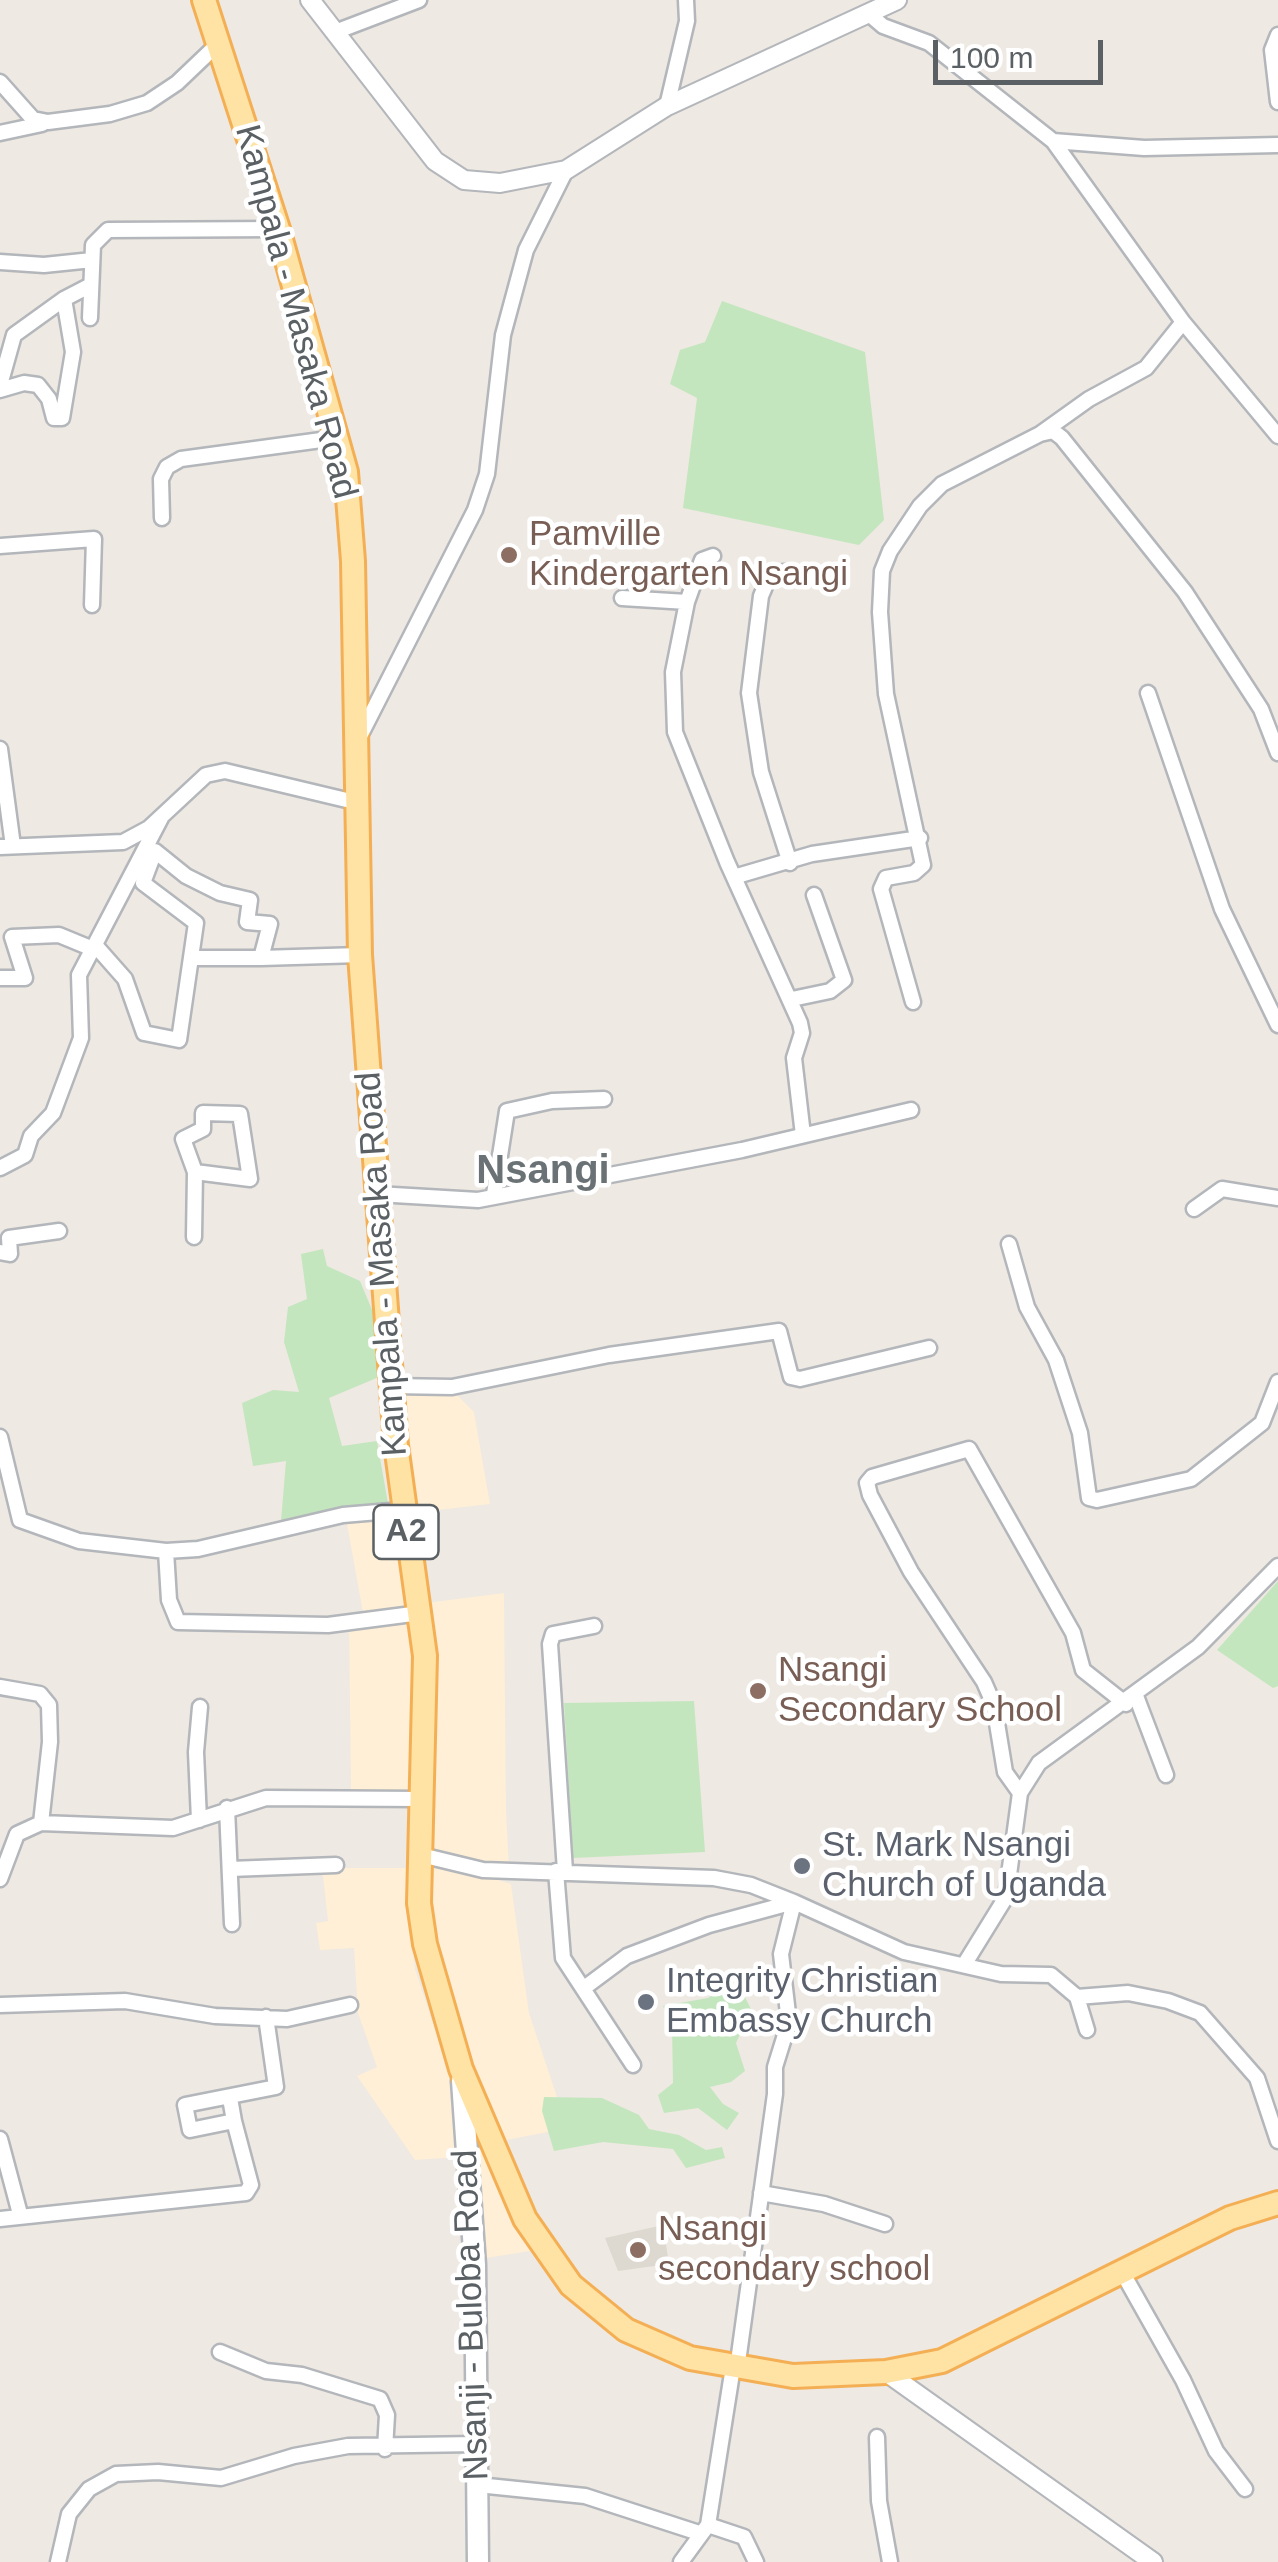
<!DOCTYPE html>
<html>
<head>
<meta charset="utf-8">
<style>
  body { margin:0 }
  #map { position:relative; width:1278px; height:2562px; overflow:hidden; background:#eee9e2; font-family:Helvetica,sans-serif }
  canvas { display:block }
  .scale { position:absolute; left:933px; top:40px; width:170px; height:45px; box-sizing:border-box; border:5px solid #5a6063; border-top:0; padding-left:12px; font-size:30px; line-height:35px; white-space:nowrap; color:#5a6063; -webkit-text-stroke:8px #fff; paint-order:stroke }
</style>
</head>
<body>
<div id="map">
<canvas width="1278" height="2562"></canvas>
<div class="scale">100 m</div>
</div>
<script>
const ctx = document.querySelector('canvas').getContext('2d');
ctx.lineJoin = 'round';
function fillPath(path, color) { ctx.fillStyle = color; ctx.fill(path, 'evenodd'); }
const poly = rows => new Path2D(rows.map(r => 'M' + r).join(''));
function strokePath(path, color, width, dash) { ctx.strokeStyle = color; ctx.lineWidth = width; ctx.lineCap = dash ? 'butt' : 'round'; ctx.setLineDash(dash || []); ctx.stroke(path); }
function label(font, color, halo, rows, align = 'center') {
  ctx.font = font + ' Helvetica,sans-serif'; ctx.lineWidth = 9; ctx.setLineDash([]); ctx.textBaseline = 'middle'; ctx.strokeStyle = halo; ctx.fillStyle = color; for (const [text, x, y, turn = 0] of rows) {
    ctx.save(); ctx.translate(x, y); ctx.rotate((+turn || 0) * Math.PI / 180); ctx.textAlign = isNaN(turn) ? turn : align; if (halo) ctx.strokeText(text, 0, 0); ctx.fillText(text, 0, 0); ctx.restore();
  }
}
fillPath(poly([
  [402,1391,457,1395,474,1412,490,1504,412,1513],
  [356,1515,399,1517,409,1580,418,1707,412,1795,351,1792,349,1622,364,1618,346,1519],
  [504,1593,506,1810,509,1867,447,1857,432,1850,437,1670,426,1603],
  [429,1858,511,1884,529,2013,557,2097,543,2100,548,2132,501,2141,438,1978,427,1906],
  [322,1868,406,1868,415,1969,448,2069,459,2157,415,2160,357,2076,377,2067,358,2013,354,1948,320,1950,316,1923,328,1921],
  [471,2121,477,2138,530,2251,480,2259]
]), '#feefd6');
fillPath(poly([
  [663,2225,669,2264,618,2271,605,2238]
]), '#ded9d0');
fillPath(poly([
  [722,301,865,352,884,520,859,545,683,508,697,398,670,384,680,350,705,342],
  [323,1249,327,1266,360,1281,375,1317,379,1377,329,1398,342,1446,377,1441,389,1509,320,1523,281,1521,286,1461,253,1466,242,1403,273,1390,299,1392,284,1342,288,1307,307,1299,301,1254],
  [1278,1581,1278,1686,1273,1688,1217,1650],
  [694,1701,705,1852,573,1858,564,1703],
  [736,1980,751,2009,736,2043,745,2071,731,2082,710,2087,723,2104,739,2113,727,2130,698,2108,664,2113,658,2095,673,2083,672,2026,663,2006,708,1998],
  [544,2097,602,2098,639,2115,649,2129,679,2135,706,2150,722,2147,725,2158,686,2168,673,2149,603,2142,554,2151,542,2111]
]), '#c4e6be');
const minor = poly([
  [869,14,883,26,929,43,1053,141,1183,322,1146,368,1089,399,1040,434,942,484,920,506,890,551,882,571,880,612,886,694,923,865,914,873,886,878,881,889,913,1002],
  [335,32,419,0],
  [1278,35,1272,50,1278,102],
  [0,82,33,119,48,122,110,114,147,103,177,83,220,42],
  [667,106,687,21,686,0],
  [0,133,42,124],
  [1053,141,1144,148,1278,145],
  [0,262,44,265,92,260],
  [90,318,93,245,108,230,278,229],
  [1183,322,1278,436],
  [0,385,14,335,64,299],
  [0,390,24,383,38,385,49,399,54,418,62,418,73,352,64,299,91,285],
  [1040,434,1053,431,1062,438,1185,592,1261,709,1278,753],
  [162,518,161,479,167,467,181,459,336,438],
  [0,546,94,539,92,605],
  [784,572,767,582,761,596,749,693,761,772,790,863],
  [622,598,687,602,673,672,675,732,727,862,800,1023,802,1033,794,1058,803,1135],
  [687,602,702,560,713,556],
  [1148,693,1222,909,1278,1025],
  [358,740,475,510,487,474,503,335,526,250,566,170],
  [0,749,13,846],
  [0,847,123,842,149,828,206,775,225,771,359,803],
  [737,876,812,854,920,838],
  [95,945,125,979,144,1033,179,1040,196,923,143,883,155,851,186,876,220,893,250,900,247,922,270,924,261,958,192,958],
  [261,958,360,955],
  [0,978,25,978,12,937,59,935,93,949],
  [792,999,830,991,844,980,814,895],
  [0,1168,25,1155,31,1136,53,1113,81,1038,79,975,161,818],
  [377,1194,478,1200,742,1150,911,1110],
  [494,1194,507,1111,552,1101,604,1099],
  [1194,1209,1222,1189,1278,1198],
  [194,1237,195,1172,183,1139,203,1129,203,1113,240,1114,250,1179,195,1172],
  [1009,1244,1027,1307,1056,1360,1080,1433,1089,1498,1097,1500,1191,1479,1262,1423,1278,1382],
  [0,1252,10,1254,9,1238,59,1231],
  [392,1386,452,1387,609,1355,779,1331,791,1377,800,1379,929,1348],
  [0,1437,20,1520,79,1541,166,1551,198,1549,343,1515,402,1510],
  [166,1551,169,1600,178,1622,328,1625,420,1613],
  [0,1687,40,1694,49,1705,50,1742,41,1823],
  [1136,1696,1166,1775],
  [1020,1793,1005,1772,994,1705,984,1682,911,1572,870,1495,867,1483,872,1477,969,1449,1073,1633,1083,1670,1126,1704],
  [227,1808,232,1924],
  [199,1820,196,1752,200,1707],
  [421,1855,483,1870,714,1878,751,1885,794,1902,904,1952,1001,1974,1051,1975,1077,1997,1128,1993,1168,2001,1200,2013,1257,2078,1278,2141],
  [230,1869,336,1865],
  [556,1871,563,1958,633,2065],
  [565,1871,550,1644,553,1634,594,1626],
  [0,1879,17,1834,41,1823,173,1828,266,1798,421,1799],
  [964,1965,1006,1897,1020,1793,1039,1763,1198,1647,1278,1566],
  [584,1988,627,1956,709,1925,794,1902],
  [1077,1997,1087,2030],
  [0,2005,125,2001,215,2016,287,2019,350,2005],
  [230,2098,234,2121,190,2130,185,2105,276,2087,266,2017],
  [0,2139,20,2214],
  [761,2193,824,2204,885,2224],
  [0,2219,246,2193,251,2185,234,2121],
  [1121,2270,1183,2380,1216,2451,1245,2489],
  [220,2352,266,2371,302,2375,380,2399,387,2415,385,2449],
  [737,2369,775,2094,775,2067,789,2022,781,1954,794,1902],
  [877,2437,879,2501,890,2562],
  [478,2485,585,2496,699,2533],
  [708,2525,744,2537,756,2562],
  [58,2562,69,2514,89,2489,116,2474,158,2472,221,2478,294,2456,348,2446,477,2444],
  [681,2562,708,2525,733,2367]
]);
const tertiary = poly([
  [310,0,435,161,464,180,500,183,566,170,667,106,897,0],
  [886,2372,1153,2562]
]);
const secondary = poly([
  [462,2081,475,2265,478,2562]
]);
const primary = poly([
  [204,0,278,229,346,472,353,561,360,955,396,1445,425,1656,419,1903,425,1944,461,2069,525,2219,571,2285,626,2330,690,2358,793,2376,886,2372,942,2361,1230,2218,1278,2203]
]);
strokePath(minor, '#b3b6ba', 19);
strokePath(tertiary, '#b3b6ba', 22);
strokePath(secondary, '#b4b8bd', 25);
strokePath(primary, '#f4af55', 28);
strokePath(minor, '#fff', 14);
strokePath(tertiary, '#fff', 18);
strokePath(secondary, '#fff', 20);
strokePath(primary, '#ffe3a5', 22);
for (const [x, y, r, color] of [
  [509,555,10,"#8d6e63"],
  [758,1691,10,"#8d6e63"],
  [802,1866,10,"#6b7280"],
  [646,2002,10,"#6b7280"],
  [638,2250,10,"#8d6e63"]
]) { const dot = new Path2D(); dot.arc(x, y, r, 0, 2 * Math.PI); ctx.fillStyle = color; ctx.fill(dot); strokePath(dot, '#fff', 4); }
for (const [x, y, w] of [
  [406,1532,65]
]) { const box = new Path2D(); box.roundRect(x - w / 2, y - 27, w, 54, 8); ctx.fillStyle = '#fff'; ctx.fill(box); strokePath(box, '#5a6063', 2.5); }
label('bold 32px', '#5a6063', null, [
  ["A2",406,1532]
]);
label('35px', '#5a6063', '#fff', [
  ["Kampala - Masaka Road",295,312,75],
  ["Kampala - Masaka Road",383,1264,-94],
  ["Nsanji - Buloba Road",472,2315,-92]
]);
label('35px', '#785e54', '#fff', [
  ["Pamville",529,535],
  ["Kindergarten Nsangi",529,575],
  ["Nsangi",778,1671],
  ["Secondary School",778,1711],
  ["Nsangi",658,2230],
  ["secondary school",658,2270]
], 'left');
label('35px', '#5b616d', '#fff', [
  ["St. Mark Nsangi",822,1846],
  ["Church of Uganda",822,1886],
  ["Integrity Christian",666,1982],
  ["Embassy Church",666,2022]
], 'left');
label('bold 40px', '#6b7275', '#fff', [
  ["Nsangi",543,1172]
]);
</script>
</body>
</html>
